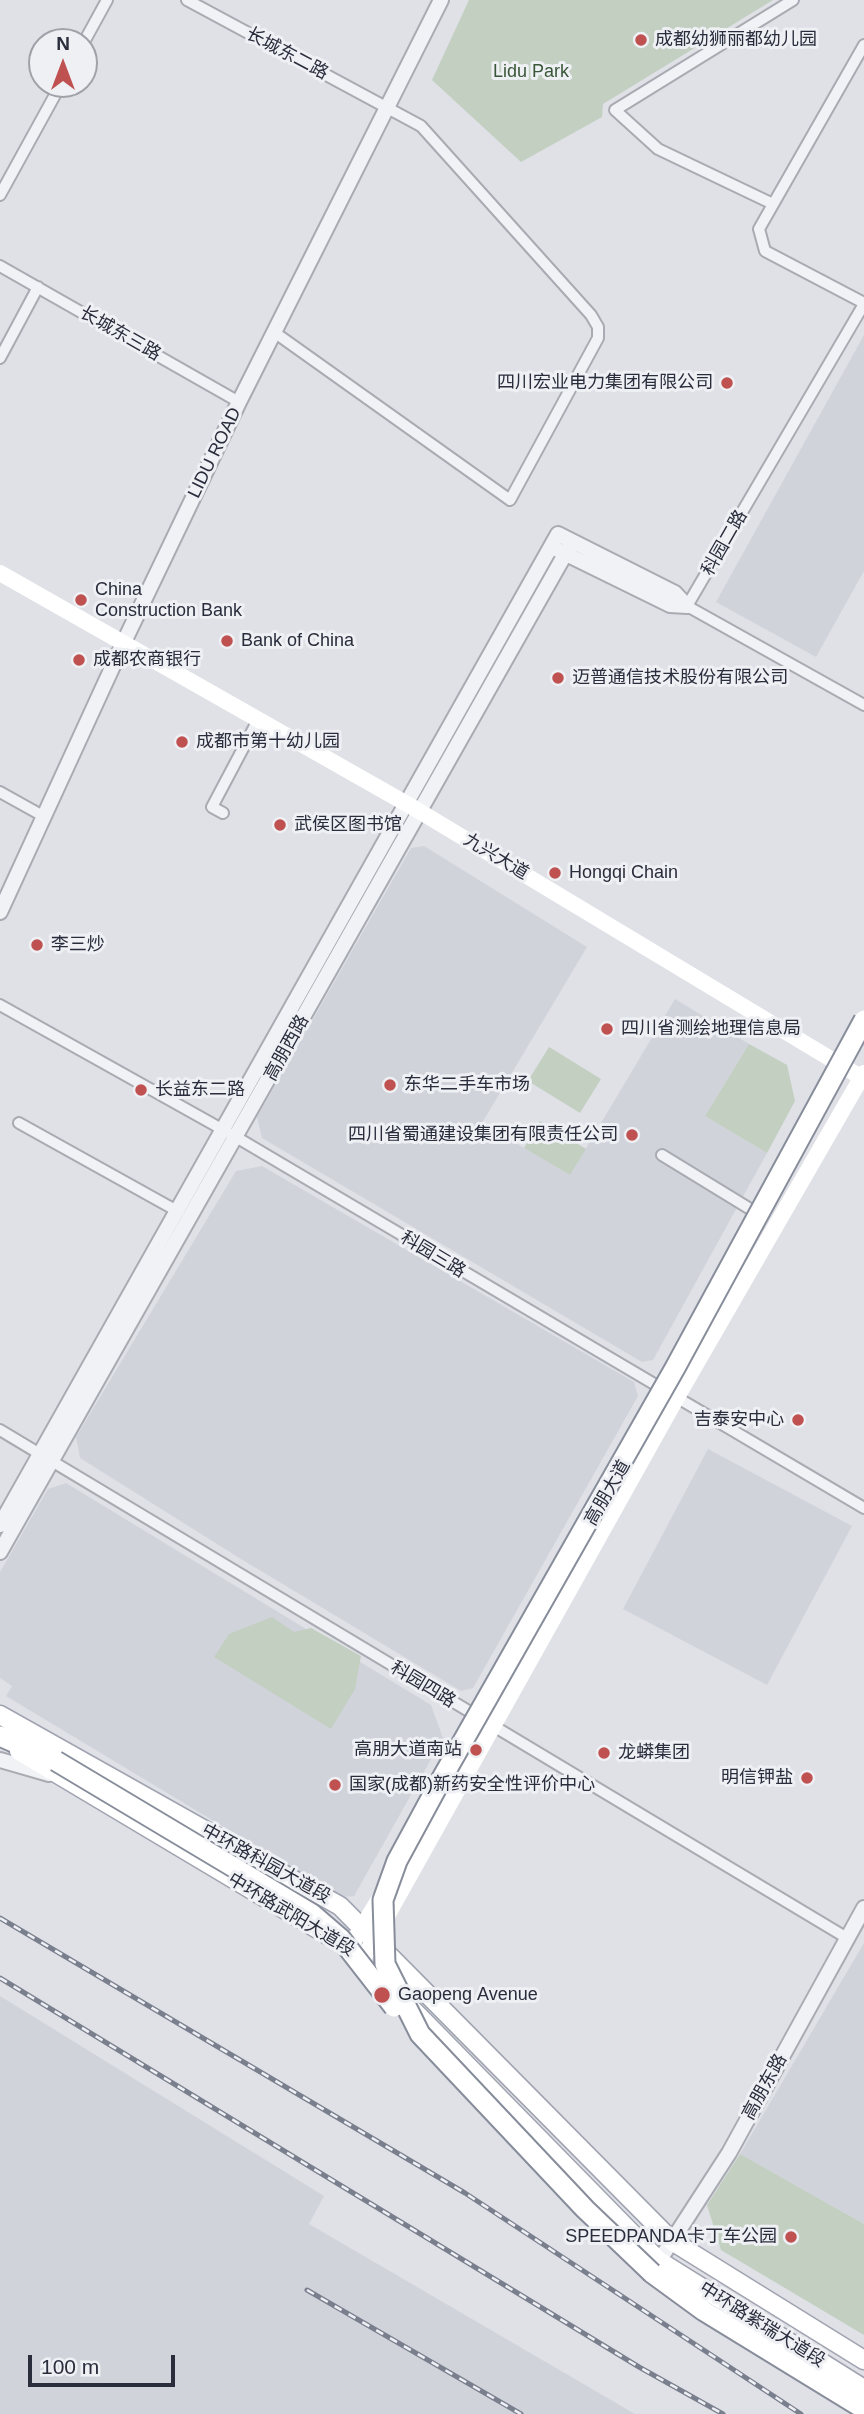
<!DOCTYPE html>
<html>
<head>
<meta charset="utf-8">
<style>
  body { margin:0 }
  #map { position:relative; width:864px; height:2414px; overflow:hidden; background:#dfe1e6; font-family:Arial,sans-serif }
  canvas { display:block }
  .north { position:absolute; left:28px; top:28px; width:70px; height:70px; box-sizing:border-box; background:#eef0f4; border:2px solid #a0a2aa; border-radius:50%; rotate:0deg; font-size:19px; font-weight:700; line-height:28px; text-align:center; color:#2a2d3c }
  .north::after { content:''; display:block; margin:auto; width:24px; height:32px; background:#bf5151; clip-path:polygon(50% 0,100% 100%,50% 72%,0 100%) }
  .scale { position:absolute; left:28px; top:2355px; width:147px; height:32px; box-sizing:border-box; border:4px solid #2a2d3c; border-top:0; padding-left:9px; font-size:21px; line-height:24px; white-space:nowrap; color:#2a2d3c; -webkit-text-stroke:5px #eef0f4; paint-order:stroke }
</style>
</head>
<body>
<div id="map">
<canvas width="864" height="2414"></canvas>
<div class="north">N</div>
<div class="scale">100 m</div>
</div>
<script>
const ctx = document.querySelector('canvas').getContext('2d');
ctx.lineJoin = 'round';
function fillPath(path, color) { ctx.fillStyle = color; ctx.fill(path, 'evenodd'); }
const poly = rows => new Path2D(rows.map(r => 'M' + r).join(''));
function strokePath(path, color, width, dash) { ctx.strokeStyle = color; ctx.lineWidth = width; ctx.lineCap = dash ? 'butt' : 'round'; ctx.setLineDash(dash || []); ctx.stroke(path); }
function label(font, color, halo, rows, align = 'center') {
  ctx.font = font + ' Arial,"Noto Sans SC",sans-serif'; ctx.lineWidth = 6; ctx.setLineDash([]); ctx.textBaseline = 'middle'; ctx.strokeStyle = halo; ctx.fillStyle = color; for (const [text, x, y, turn = 0] of rows) {
    ctx.save(); ctx.translate(x, y); ctx.rotate((+turn || 0) * Math.PI / 180); ctx.textAlign = isNaN(turn) ? turn : align; if (halo) ctx.strokeText(text, 0, 0); ctx.fillText(text, 0, 0); ctx.restore();
  }
}
fillPath(poly([
  [864,335,864,571,816,657,716,602],
  [424,846,587,947,482,1123,570,1175,675,999,749,1044,705,1116,767,1153,653,1360,642,1362,262,1138,257,1117,411,848],
  [262,1166,634,1382,638,1396,473,1688,461,1691,241,1559,80,1458,76,1437,236,1171],
  [708,1449,852,1526,767,1685,623,1609],
  [66,1483,431,1705,443,1738,354,1896,340,1897,6,1696,12,1686,0,1678,0,1572,48,1489],
  [864,1943,864,2224,740,2154],
  [0,1996,324,2196,309,2224,635,2414,0,2414]
]), '#d1d3db');
fillPath(poly([
  [469,0,773,0,603,104,602,117,521,162,432,80],
  [749,1044,787,1065,795,1101,767,1153,705,1116],
  [549,1047,601,1079,580,1113,528,1081],
  [540,1121,586,1149,570,1175,524,1148],
  [272,1617,294,1632,311,1628,361,1656,355,1689,331,1729,214,1657,229,1634],
  [740,2154,864,2224,864,2335,721,2250,707,2205]
]), '#c2cfc1');
const minor = poly([
  [187,0,421,126,591,315,598,327,598,338,510,500,274,332],
  [84,42,107,0],
  [864,45,759,229,765,251,864,303],
  [0,195,61,84],
  [773,204,658,149,615,110,793,0],
  [0,266,239,402],
  [864,304,687,606,864,705],
  [0,358,38,287],
  [0,792,43,816],
  [223,813,212,807,258,720],
  [0,1005,236,1137,864,1508],
  [19,1123,179,1212],
  [662,1155,760,1215],
  [0,1430,847,1938]
]);
const tertiary = poly([
  [558,550,670,605,687,606],
  [0,912,123,644,239,402,441,0],
  [0,1525,558,534,675,593,687,606],
  [0,1552,572,542],
  [0,1760,49,1774],
  [659,2261,729,2153,864,1908]
]);
const primary = poly([
  [0,1715,340,1906,672,2241,864,2360],
  [19,1751,331,1937],
  [409,2006,659,2261,864,2389]
]);
const trunk = poly([
  [0,1736,56,1761],
  [652,2273,704,2311,864,2409]
]);
strokePath(minor, '#a9abb3', 14);
strokePath(tertiary, '#a9abb3', 18);
strokePath(primary, '#a0a4b1', 21);
strokePath(trunk, '#888d9b', 23);
strokePath(minor, '#f1f2f5', 10);
strokePath(tertiary, '#f1f2f5', 14);
strokePath(poly([
  [0,573,414,808,864,1079],
  [350,1947,384,1891],
  [363,1959,676,1399,864,1073]
]), '#fff', 16);
strokePath(primary, '#fff', 18);
strokePath(trunk, '#fff', 19);
const rail = poly([
  [0,1918,465,2193,801,2414],
  [0,1978,639,2367,723,2414],
  [307,2290,521,2414]
]);
strokePath(rail, '#7a7f8e', 5);
strokePath(rail, '#eef0f4', 2.5, [8]);
const trunkBridge = poly([
  [56,1761,312,1914,341,1939,394,2007],
  [652,2273,585,2209,420,2034,385,1964,383,1900,397,1861,442,1778,675,1368,864,1020]
]);
strokePath(trunkBridge, '#888d9b', 23, []);
strokePath(trunkBridge, '#fff', 19);
for (const [x, y, r, color] of [
  [641,40,7,"#bf5151"],
  [727,383,7,"#bf5151"],
  [81,600,7,"#bf5151"],
  [227,641,7,"#bf5151"],
  [79,660,7,"#bf5151"],
  [558,678,7,"#bf5151"],
  [182,742,7,"#bf5151"],
  [280,825,7,"#bf5151"],
  [555,873,7,"#bf5151"],
  [37,945,7,"#bf5151"],
  [607,1029,7,"#bf5151"],
  [390,1085,7,"#bf5151"],
  [141,1090,7,"#bf5151"],
  [632,1135,7,"#bf5151"],
  [798,1420,7,"#bf5151"],
  [476,1750,7,"#bf5151"],
  [604,1753,7,"#bf5151"],
  [807,1778,7,"#bf5151"],
  [335,1785,7,"#bf5151"],
  [382,1995,9,"#bf5151"],
  [791,2237,7,"#bf5151"]
]) { const dot = new Path2D(); dot.arc(x, y, r, 0, 2 * Math.PI); ctx.fillStyle = color; ctx.fill(dot); strokePath(dot, '#eef0f4', 2.5); }
label('18px', '#2a2d3c', '#eef0f4', [
  ["成都幼狮丽都幼儿园",655,40],
  ["四川宏业电力集团有限公司",713,383,"right"],
  ["China",95,590],
  ["Construction Bank",95,611],
  ["Bank of China",241,641],
  ["成都农商银行",93,660],
  ["迈普通信技术股份有限公司",572,678],
  ["成都市第十幼儿园",196,742],
  ["武侯区图书馆",294,825],
  ["Hongqi Chain",569,873],
  ["李三炒",51,945],
  ["四川省测绘地理信息局",621,1029],
  ["东华二手车市场",404,1085],
  ["长益东二路",155,1090],
  ["四川省蜀通建设集团有限责任公司",618,1135,"right"],
  ["吉泰安中心",784,1420,"right"],
  ["高朋大道南站",462,1750,"right"],
  ["龙蟒集团",618,1753],
  ["明信钾盐",793,1778,"right"],
  ["国家(成都)新药安全性评价中心",349,1785],
  ["Gaopeng Avenue",398,1995],
  ["SPEEDPANDA卡丁车公园",777,2237,"right"]
], 'left');
label('18px', '#2a2d3c', '#eef0f4', [
  ["长城东二路",287,54,28],
  ["长城东三路",120,334,30],
  ["LIDU ROAD",215,453,-64],
  ["科园二路",725,543,-60],
  ["九兴大道",496,857,31],
  ["高朋西路",287,1048,-61],
  ["科园三路",433,1255,31],
  ["高朋大道",608,1493,-60],
  ["科园四路",423,1685,31],
  ["中环路科园大道段",266,1864,29],
  ["中环路武阳大道段",291,1915,31],
  ["高朋东路",765,2087,-61],
  ["中环路紫瑞大道段",762,2325,32]
]);
label('18px', '#395638', '#eef0f4', [
  ["Lidu Park",531,72]
]);
</script>
</body>
</html>
